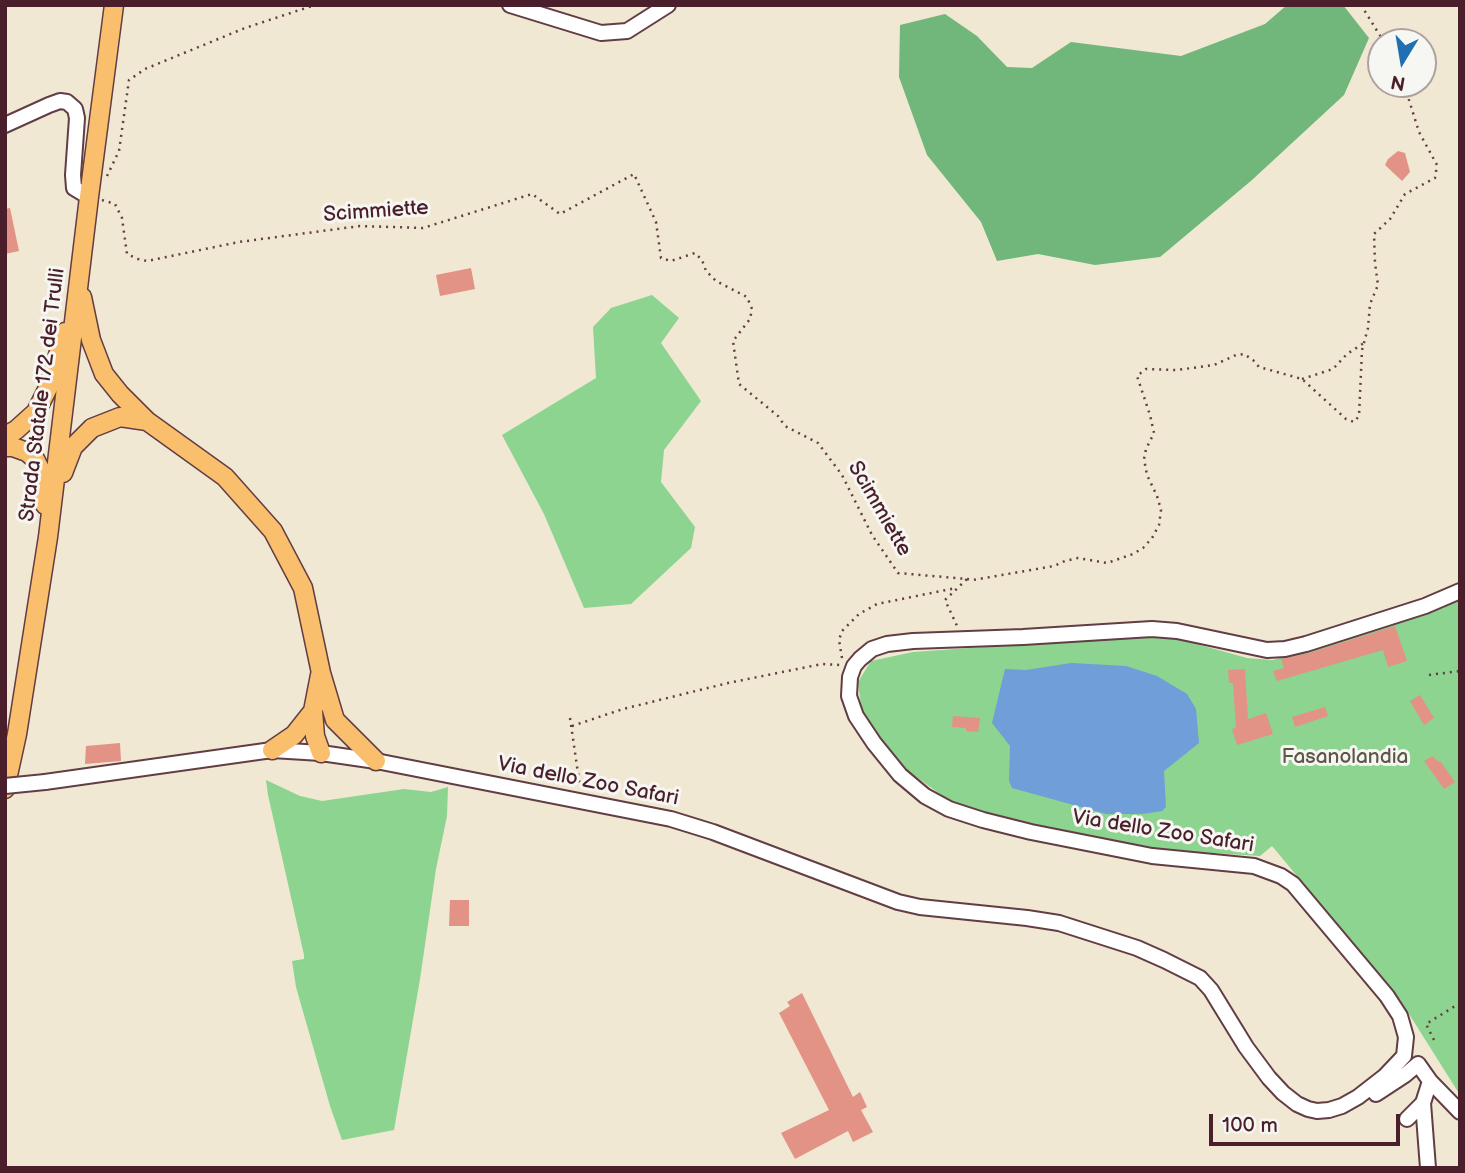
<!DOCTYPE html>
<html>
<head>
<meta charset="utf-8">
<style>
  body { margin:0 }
  #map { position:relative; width:1465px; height:1173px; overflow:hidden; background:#f0e8d2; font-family:"Balsamiq Sans",sans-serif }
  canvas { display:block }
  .frame { position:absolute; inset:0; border:7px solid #4a1f2b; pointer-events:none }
  .north { position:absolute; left:1367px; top:28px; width:70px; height:70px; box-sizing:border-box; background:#f6f6f2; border:2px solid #b1a0a2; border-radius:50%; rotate:191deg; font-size:19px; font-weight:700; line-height:28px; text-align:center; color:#4a1f2b }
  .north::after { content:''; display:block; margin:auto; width:24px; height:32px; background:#1f6fb2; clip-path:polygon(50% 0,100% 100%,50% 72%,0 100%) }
  .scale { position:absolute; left:1209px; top:1114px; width:191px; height:32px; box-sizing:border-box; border:4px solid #4a1f2b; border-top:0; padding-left:9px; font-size:21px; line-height:24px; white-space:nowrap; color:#4a1f2b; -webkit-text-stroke:5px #f6f6f2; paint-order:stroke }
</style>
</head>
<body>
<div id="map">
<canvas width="1465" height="1173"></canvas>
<div class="frame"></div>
<div class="north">N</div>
<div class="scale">100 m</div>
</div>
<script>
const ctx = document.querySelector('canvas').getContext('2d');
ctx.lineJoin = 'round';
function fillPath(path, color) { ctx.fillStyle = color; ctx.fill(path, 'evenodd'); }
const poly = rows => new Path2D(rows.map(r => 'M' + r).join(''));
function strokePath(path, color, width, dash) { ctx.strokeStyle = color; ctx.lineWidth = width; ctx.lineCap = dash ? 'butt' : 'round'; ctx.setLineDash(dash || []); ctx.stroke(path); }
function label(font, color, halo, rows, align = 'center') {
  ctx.font = font + ' "Balsamiq Sans",sans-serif'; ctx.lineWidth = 6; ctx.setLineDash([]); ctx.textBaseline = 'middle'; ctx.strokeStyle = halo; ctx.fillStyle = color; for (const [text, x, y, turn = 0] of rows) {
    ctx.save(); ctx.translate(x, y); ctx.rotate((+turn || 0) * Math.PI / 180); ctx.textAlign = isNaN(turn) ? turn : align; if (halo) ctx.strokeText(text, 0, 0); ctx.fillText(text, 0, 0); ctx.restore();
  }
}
fillPath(poly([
  [652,295,679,318,661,343,701,401,664,450,661,482,695,527,691,548,631,604,584,608,544,514,502,435,596,378,593,327,611,308],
  [1460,599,1460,1095,1399,998,1272,846,1260,856,1148,849,1002,819,948,800,900,765,862,713,858,682,871,661,913,652,1154,635,1175,638,1247,658,1273,660,1375,630,1443,608],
  [266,780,300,796,322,801,404,789,431,792,448,787,447,816,436,869,420,979,394,1130,342,1140,330,1106,296,987,292,961,304,959,304,955,268,795]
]), '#8cd48f');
fillPath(poly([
  [1287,5,1343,5,1369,38,1344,95,1252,180,1160,257,1095,265,1038,254,997,261,981,222,927,155,899,77,900,25,945,14,977,36,1007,67,1032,68,1071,42,1181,56,1265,24]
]), '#71b67a');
fillPath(poly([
  [1071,663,1126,666,1157,676,1187,694,1196,709,1199,743,1164,771,1166,807,1162,811,1142,814,1106,814,1012,788,1009,781,1010,746,992,723,1005,669,1026,670]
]), '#6f9ed8');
fillPath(poly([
  [1398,151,1405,153,1410,172,1402,181,1385,165,1388,159],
  [10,208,19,251,5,254,5,209],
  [471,268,475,289,440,296,436,275],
  [1395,626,1407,661,1388,667,1383,650,1277,681,1273,671,1284,668,1281,659,1309,653],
  [1245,669,1248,719,1266,713,1273,734,1237,745,1232,729,1236,728,1233,683,1229,683,1228,670],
  [1420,695,1434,718,1424,725,1410,701],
  [1325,707,1328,716,1295,727,1292,717],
  [953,716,980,718,978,732,966,731,966,728,952,727],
  [120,743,121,761,85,764,86,746],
  [1433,756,1438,762,1440,761,1455,782,1444,789,1424,761],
  [450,900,469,900,469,926,449,926],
  [802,993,853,1097,860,1092,867,1107,861,1110,873,1132,853,1142,848,1131,795,1159,781,1133,829,1110,779,1013,790,1006,787,1002]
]), '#e39385');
const minor = poly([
  [510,5,601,33,627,31,668,5],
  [5,125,49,105,60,101,67,102,75,109,77,118,73,175,74,188,89,197],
  [45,782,272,750,321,753,376,761,671,819,713,832,898,902,920,907,1027,918,1059,923,1137,948,1164,960,1200,978,1211,990,1246,1047,1269,1078,1283,1093,1297,1104,1308,1109,1317,1111,1329,1110,1342,1106,1358,1097,1385,1076,1404,1056,1406,1037,1400,1016,1387,996,1293,884,1281,876,1254,866,1152,856,1031,832,983,820,949,809,925,796,900,775,874,743,856,716,849,696,850,677,854,666,860,659,872,649,887,644,913,641,1023,637,1152,629,1177,631,1267,650,1285,649,1306,644,1425,606,1460,591],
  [1430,1081,1460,1112],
  [1376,1094,1405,1075,1418,1064,1430,1081,1423,1103,1428,1168],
  [1407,1119,1423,1103]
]);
const major = poly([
  [82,297,91,340,104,374,120,394,147,421,225,477,273,531,303,588,321,673,335,720,376,761],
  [5,436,16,430,36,412,48,388,65,332],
  [5,447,13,447,27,452,35,459,41,471,45,505],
  [63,473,73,447,92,428,120,417,147,421],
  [320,675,313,711,315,736,321,753],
  [272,750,294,735,313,711],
  [5,789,17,734,48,537,89,197,114,5]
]);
strokePath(minor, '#633d44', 18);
strokePath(major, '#633d44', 21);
strokePath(poly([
  [1361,5,1384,42],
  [107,176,119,151,129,80,145,69,245,28,315,5],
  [102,200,115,204,122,218,127,254,138,259,147,261,239,242,360,226,423,228,532,194,560,214,634,174,656,222,661,258,671,261,695,253,702,260,706,271,716,281,747,297,752,309,750,319,733,341,739,384,778,416,785,426,818,443,842,475,872,535,898,573,967,579,945,600,958,628],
  [1302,379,1333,369,1347,354,1364,343],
  [967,579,973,580,1054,566,1065,561,1078,558,1107,563,1133,554,1143,548,1152,538,1159,525,1161,510,1157,496,1147,475,1144,459,1146,449,1154,433,1150,415,1137,376,1146,369,1177,370,1214,365,1236,355,1244,354,1253,360,1259,367,1302,379,1346,419,1354,422,1359,416,1362,350,1368,328,1370,304,1378,285,1375,263,1374,234,1390,219,1405,194,1435,178,1437,165,1419,132,1404,84],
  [842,658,839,640,842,631,859,614,877,604,956,588],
  [1429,675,1460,671],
  [570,718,580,787],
  [572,726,623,709,728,683,822,664,840,665],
  [1434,1040,1426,1024,1460,1003]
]), '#633d44', 2.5, [2, 5]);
strokePath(minor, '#fff', 14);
strokePath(major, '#f9bf6d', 18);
const minorBridge = poly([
  [5,786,45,782]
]);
strokePath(minorBridge, '#633d44', 18, []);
strokePath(minorBridge, '#fff', 14);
label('21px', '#4a1f2b', '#f6f6f2', [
  ["Scimmiette",376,212,-4],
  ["Strada Statale 172 dei Trulli",43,395,-83],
  ["Scimmiette",879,509,60],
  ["Via dello Zoo Safari",588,782,11],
  ["Via dello Zoo Safari",1163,832,9]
]);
label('21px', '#5e5549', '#f6f6f2', [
  ["Fasanolandia",1345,758]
]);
</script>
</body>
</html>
